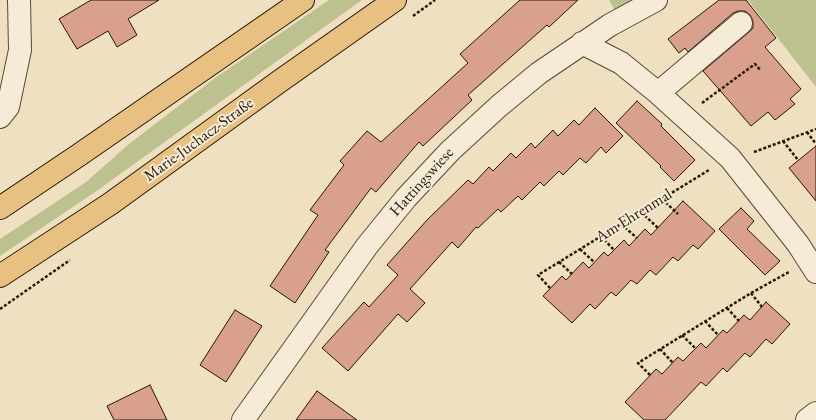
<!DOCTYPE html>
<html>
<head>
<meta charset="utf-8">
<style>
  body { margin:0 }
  canvas { display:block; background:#f0e0c2 }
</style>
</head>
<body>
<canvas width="816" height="420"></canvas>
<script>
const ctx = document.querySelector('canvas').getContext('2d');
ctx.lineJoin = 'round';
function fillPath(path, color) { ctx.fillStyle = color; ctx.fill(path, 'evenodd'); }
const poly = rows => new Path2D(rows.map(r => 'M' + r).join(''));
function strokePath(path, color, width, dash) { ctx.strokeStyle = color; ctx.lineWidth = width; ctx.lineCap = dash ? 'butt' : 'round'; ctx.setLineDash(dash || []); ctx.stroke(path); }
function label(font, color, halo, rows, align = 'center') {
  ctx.font = font + ' "EB Garamond",serif'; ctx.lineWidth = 4; ctx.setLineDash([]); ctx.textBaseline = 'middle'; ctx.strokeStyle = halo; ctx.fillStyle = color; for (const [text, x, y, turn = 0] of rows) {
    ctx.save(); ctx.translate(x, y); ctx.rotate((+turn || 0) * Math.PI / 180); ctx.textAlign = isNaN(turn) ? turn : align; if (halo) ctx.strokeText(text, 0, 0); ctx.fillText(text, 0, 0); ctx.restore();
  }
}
fillPath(poly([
  [329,0,362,0,98,190,0,256,0,239,86,182,129,144,215,78],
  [609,0,651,0,619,18],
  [748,0,816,0,816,87]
]), '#bdc190');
const building = poly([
  [91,0,159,0,128,19,137,35,117,47,108,31,77,49,59,19,91,0],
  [520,0,578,0,549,27,547,25,468,95,472,100,423,146,419,142,376,192,371,188,325,250,329,252,295,303,270,286,318,215,310,210,344,165,340,161,367,131,381,142,468,63,460,54,520,0],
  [719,0,746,0,776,38,765,47,801,89,790,99,795,104,775,120,768,112,751,126,703,71,749,32,753,28,753,21,750,15,745,11,738,11,733,13,688,52,685,48,679,53,668,39,719,0],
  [637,101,662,124,661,126,695,160,674,181,660,167,661,166,616,123,637,101],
  [595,108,623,136,606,153,601,147,586,163,580,158,563,175,559,171,544,186,540,182,522,200,518,196,501,212,498,209,478,228,476,227,458,248,452,242,410,289,425,303,407,322,398,314,348,371,322,348,364,302,369,307,398,275,387,265,427,220,468,180,473,184,489,167,493,171,511,153,516,158,531,143,535,148,553,130,558,136,574,120,579,125,595,108],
  [816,146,816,201,789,168,816,146],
  [683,201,715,231,698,249,693,245,678,261,673,257,656,275,650,270,637,284,631,280,616,296,611,292,595,309,590,304,572,323,543,296,562,276,566,280,583,262,589,268,604,252,608,256,624,240,629,246,645,229,651,235,683,201],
  [741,208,754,221,747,229,780,261,765,275,719,229,741,208],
  [766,302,790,324,772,344,766,339,750,357,745,353,727,372,723,368,706,386,701,382,665,420,644,420,625,402,656,369,662,374,678,357,683,361,701,343,706,348,723,330,727,333,744,315,750,320,766,302],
  [235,310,262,326,226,382,200,365,235,310],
  [150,385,167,420,114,420,107,406,150,385],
  [317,391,357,420,296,420,317,391]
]);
fillPath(building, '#daa08e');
strokePath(building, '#251705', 1);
const minor = poly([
  [582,43,621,63,658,93,730,158,798,244,816,272],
  [658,93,741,23],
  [0,117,8,107,20,50,19,0],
  [243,420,367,246,406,198,450,151,499,106,539,73,610,25,656,0],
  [807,420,816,413]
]);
const major = poly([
  [0,208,79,155,303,0],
  [0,276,110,204,280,81,395,0]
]);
strokePath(minor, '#584934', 24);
strokePath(major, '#251705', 24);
strokePath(poly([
  [413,16,435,0],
  [702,103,755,64,761,71],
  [807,132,816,144],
  [783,141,798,160],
  [754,152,816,129],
  [662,199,678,214],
  [641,212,658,228],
  [621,224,637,238],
  [601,236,614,250],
  [580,249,594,262],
  [559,262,572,274],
  [550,288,538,275,709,170],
  [751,293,762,307],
  [727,308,739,321],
  [0,309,70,260],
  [705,321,718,335],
  [682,335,695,348],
  [660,349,673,363],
  [650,375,638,363,751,293,789,272]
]), '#251705', 2.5, [3, 2]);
strokePath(minor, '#f5ebd7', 22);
strokePath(major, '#e8c081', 22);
label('16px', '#251705', '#f5ebd7', [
  ["Marie-Juchacz-Straße",199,140,-36],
  ["Hattingswiese",422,182,-48],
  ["Am Ehrenmal",634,216,-32]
]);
</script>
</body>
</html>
